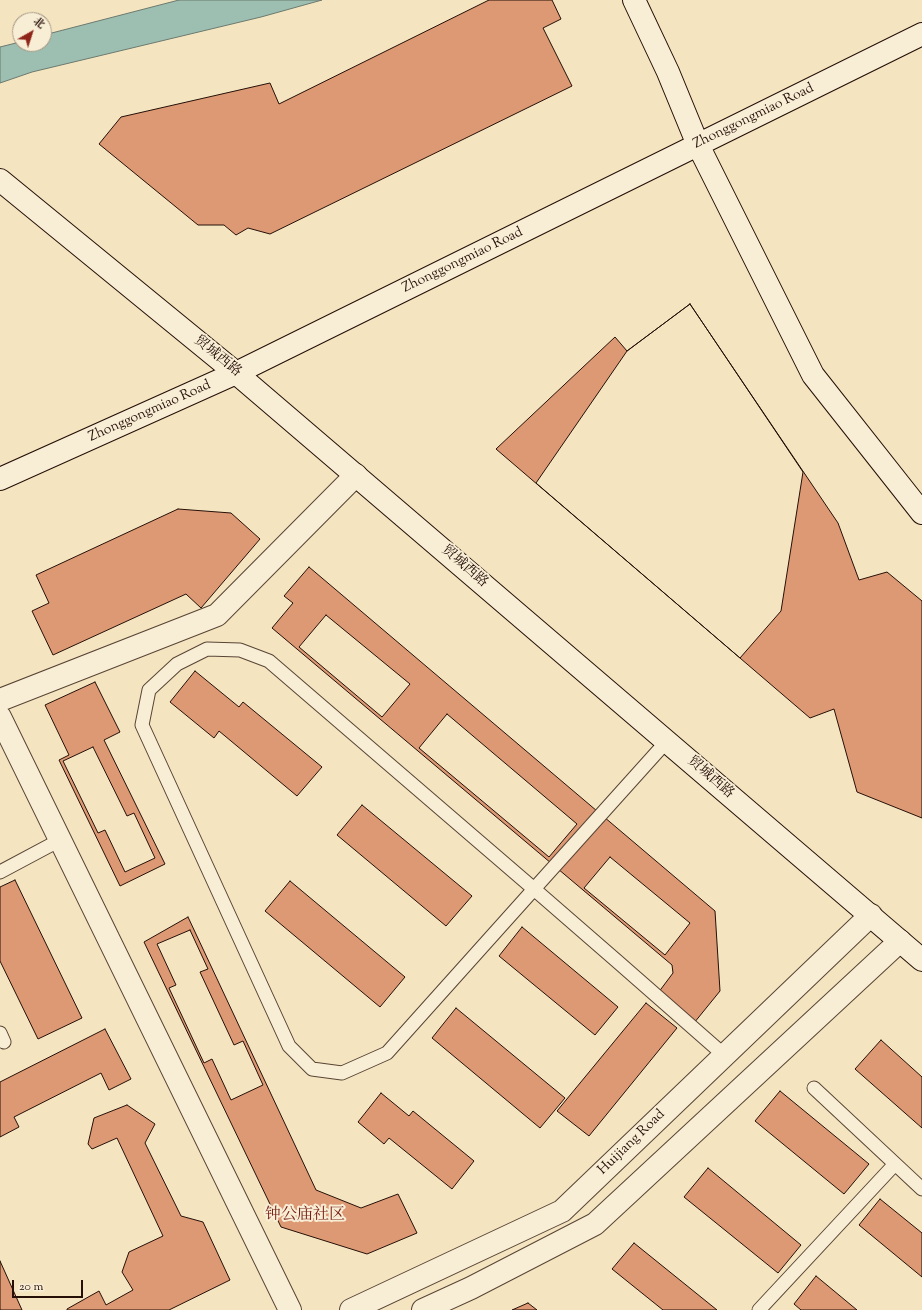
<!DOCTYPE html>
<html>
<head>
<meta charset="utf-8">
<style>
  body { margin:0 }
  #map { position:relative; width:922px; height:1310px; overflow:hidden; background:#f4e5c0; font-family:"Sorts Mill Goudy","Noto Serif SC",serif }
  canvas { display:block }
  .north { position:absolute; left:12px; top:12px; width:40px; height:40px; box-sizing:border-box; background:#f8eed6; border:1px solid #a49583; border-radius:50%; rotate:39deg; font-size:11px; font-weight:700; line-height:16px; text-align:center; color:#250f07 }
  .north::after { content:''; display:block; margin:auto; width:14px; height:18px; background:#8f2418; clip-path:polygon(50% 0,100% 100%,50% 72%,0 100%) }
  .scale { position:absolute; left:12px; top:1280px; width:71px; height:18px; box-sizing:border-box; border:2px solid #250f07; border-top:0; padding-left:5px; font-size:12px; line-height:14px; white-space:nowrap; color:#250f07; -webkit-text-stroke:3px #f8eed6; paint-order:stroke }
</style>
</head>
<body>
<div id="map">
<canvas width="922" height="1310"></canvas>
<div class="north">北</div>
<div class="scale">20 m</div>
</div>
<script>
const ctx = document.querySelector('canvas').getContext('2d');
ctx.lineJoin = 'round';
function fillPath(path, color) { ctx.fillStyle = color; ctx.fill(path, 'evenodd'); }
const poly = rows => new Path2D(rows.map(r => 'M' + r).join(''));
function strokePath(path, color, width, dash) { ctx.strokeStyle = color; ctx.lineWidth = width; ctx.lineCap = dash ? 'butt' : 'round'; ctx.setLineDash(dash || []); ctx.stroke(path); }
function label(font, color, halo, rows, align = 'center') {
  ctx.font = font + ' "Sorts Mill Goudy","Noto Serif SC",serif'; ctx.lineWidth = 4; ctx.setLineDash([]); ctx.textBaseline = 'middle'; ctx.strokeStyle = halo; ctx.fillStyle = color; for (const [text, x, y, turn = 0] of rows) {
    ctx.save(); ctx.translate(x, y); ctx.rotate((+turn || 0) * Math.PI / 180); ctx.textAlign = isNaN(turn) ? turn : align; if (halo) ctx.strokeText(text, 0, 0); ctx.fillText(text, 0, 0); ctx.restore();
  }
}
const water = poly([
  [179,0,322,0,261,17,32,72,0,83,0,47,20,42,20,44,44,44,44,35,179,0]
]);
fillPath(water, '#9cbfb2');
strokePath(water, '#6c796e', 1);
const building = poly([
  [489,0,552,0,561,19,543,28,572,86,270,234,248,228,236,235,224,225,198,225,99,144,121,117,270,83,279,104,489,0],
  [690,304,838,523,859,580,887,572,922,601,922,818,857,792,834,709,810,718,496,449,615,337,627,351,690,304],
  [690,304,803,472,781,611,740,658,536,483,627,351,690,304],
  [178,509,231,513,260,539,201,608,186,594,53,655,32,611,49,603,36,575,178,509],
  [309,567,715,911,720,991,694,1023,658,993,673,973,672,965,272,628,293,603,284,596,309,567],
  [326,615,410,684,382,717,299,647,326,615],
  [195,671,239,707,243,702,322,767,297,796,219,731,214,738,170,702,195,671],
  [95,682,120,732,104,740,165,864,120,886,59,760,69,755,45,705,95,682],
  [447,714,577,824,549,857,419,748,447,714],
  [93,747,127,816,134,813,155,858,125,872,105,830,98,833,63,761,93,747],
  [362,805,472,896,446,926,337,835,362,805],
  [610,857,690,923,665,955,584,888,610,857],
  [15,880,82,1018,38,1039,0,961,0,887,15,880],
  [290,881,405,977,380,1007,265,911,290,881],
  [188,917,316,1190,361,1208,398,1194,417,1233,367,1254,281,1227,144,942,188,917],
  [522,927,618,1007,595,1035,499,956,522,927],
  [190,930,208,969,200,972,234,1045,243,1041,263,1085,231,1100,212,1059,204,1063,169,988,176,985,157,944,190,930],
  [646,1003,677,1028,589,1136,557,1111,646,1003],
  [456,1008,565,1098,540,1128,432,1038,456,1008],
  [105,1029,131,1079,109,1090,101,1073,14,1117,19,1127,0,1137,0,1082,105,1029],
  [881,1040,922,1077,922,1128,855,1069,881,1040],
  [780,1091,869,1164,844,1194,755,1121,780,1091],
  [381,1093,409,1116,413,1111,474,1161,452,1189,389,1138,384,1144,358,1122,381,1093],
  [127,1105,155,1124,145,1143,181,1216,203,1222,230,1280,169,1310,67,1310,67,1309,99,1291,106,1305,133,1290,122,1272,129,1252,163,1236,117,1138,92,1149,88,1144,94,1118,127,1105],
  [708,1168,801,1245,778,1273,684,1197,708,1168],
  [880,1199,922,1233,922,1277,859,1225,880,1199],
  [634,1243,717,1310,663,1310,612,1269,634,1243],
  [0,1261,22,1310,0,1310,0,1261],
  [816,1276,857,1310,801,1310,794,1304,816,1276],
  [528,1303,537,1310,512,1310,528,1303]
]);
fillPath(building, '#dd9974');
strokePath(building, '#250f07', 1);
const lane = poly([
  [667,741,534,889,387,1053,342,1073,312,1069,289,1046,142,725,149,690,177,664,207,649,240,650,269,661,534,889,618,962,724,1055],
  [0,872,60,840],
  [0,1033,4,1042],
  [814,1088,922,1189],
  [759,1310,895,1164]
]);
const street = poly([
  [0,700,217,615,356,475],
  [0,717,290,1310],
  [351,1310,562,1211,871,915],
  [423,1310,471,1288,595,1224,900,941]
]);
const secondary = poly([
  [634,0,668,72,698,145,813,375,922,513],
  [0,180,236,373,922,960],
  [0,479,236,373,922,34]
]);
strokePath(lane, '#594435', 15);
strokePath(street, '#594435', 24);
strokePath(secondary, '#250f07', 24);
strokePath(lane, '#f8eed6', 13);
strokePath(street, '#f8eed6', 22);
strokePath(secondary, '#f8eed6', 22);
label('14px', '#250f07', '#f8eed6', [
  ["Zhonggongmiao Road",754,117,-26],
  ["Zhonggongmiao Road",463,261,-26],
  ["贸城西路",217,357,39],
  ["Zhonggongmiao Road",150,412,-24],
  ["贸城西路",464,567,41],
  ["贸城西路",710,778,41],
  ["Huijiang Road",632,1143,-44]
]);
label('16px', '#7a1f14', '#f8eed6', [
  ["钟公庙社区",305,1216]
]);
</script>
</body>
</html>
